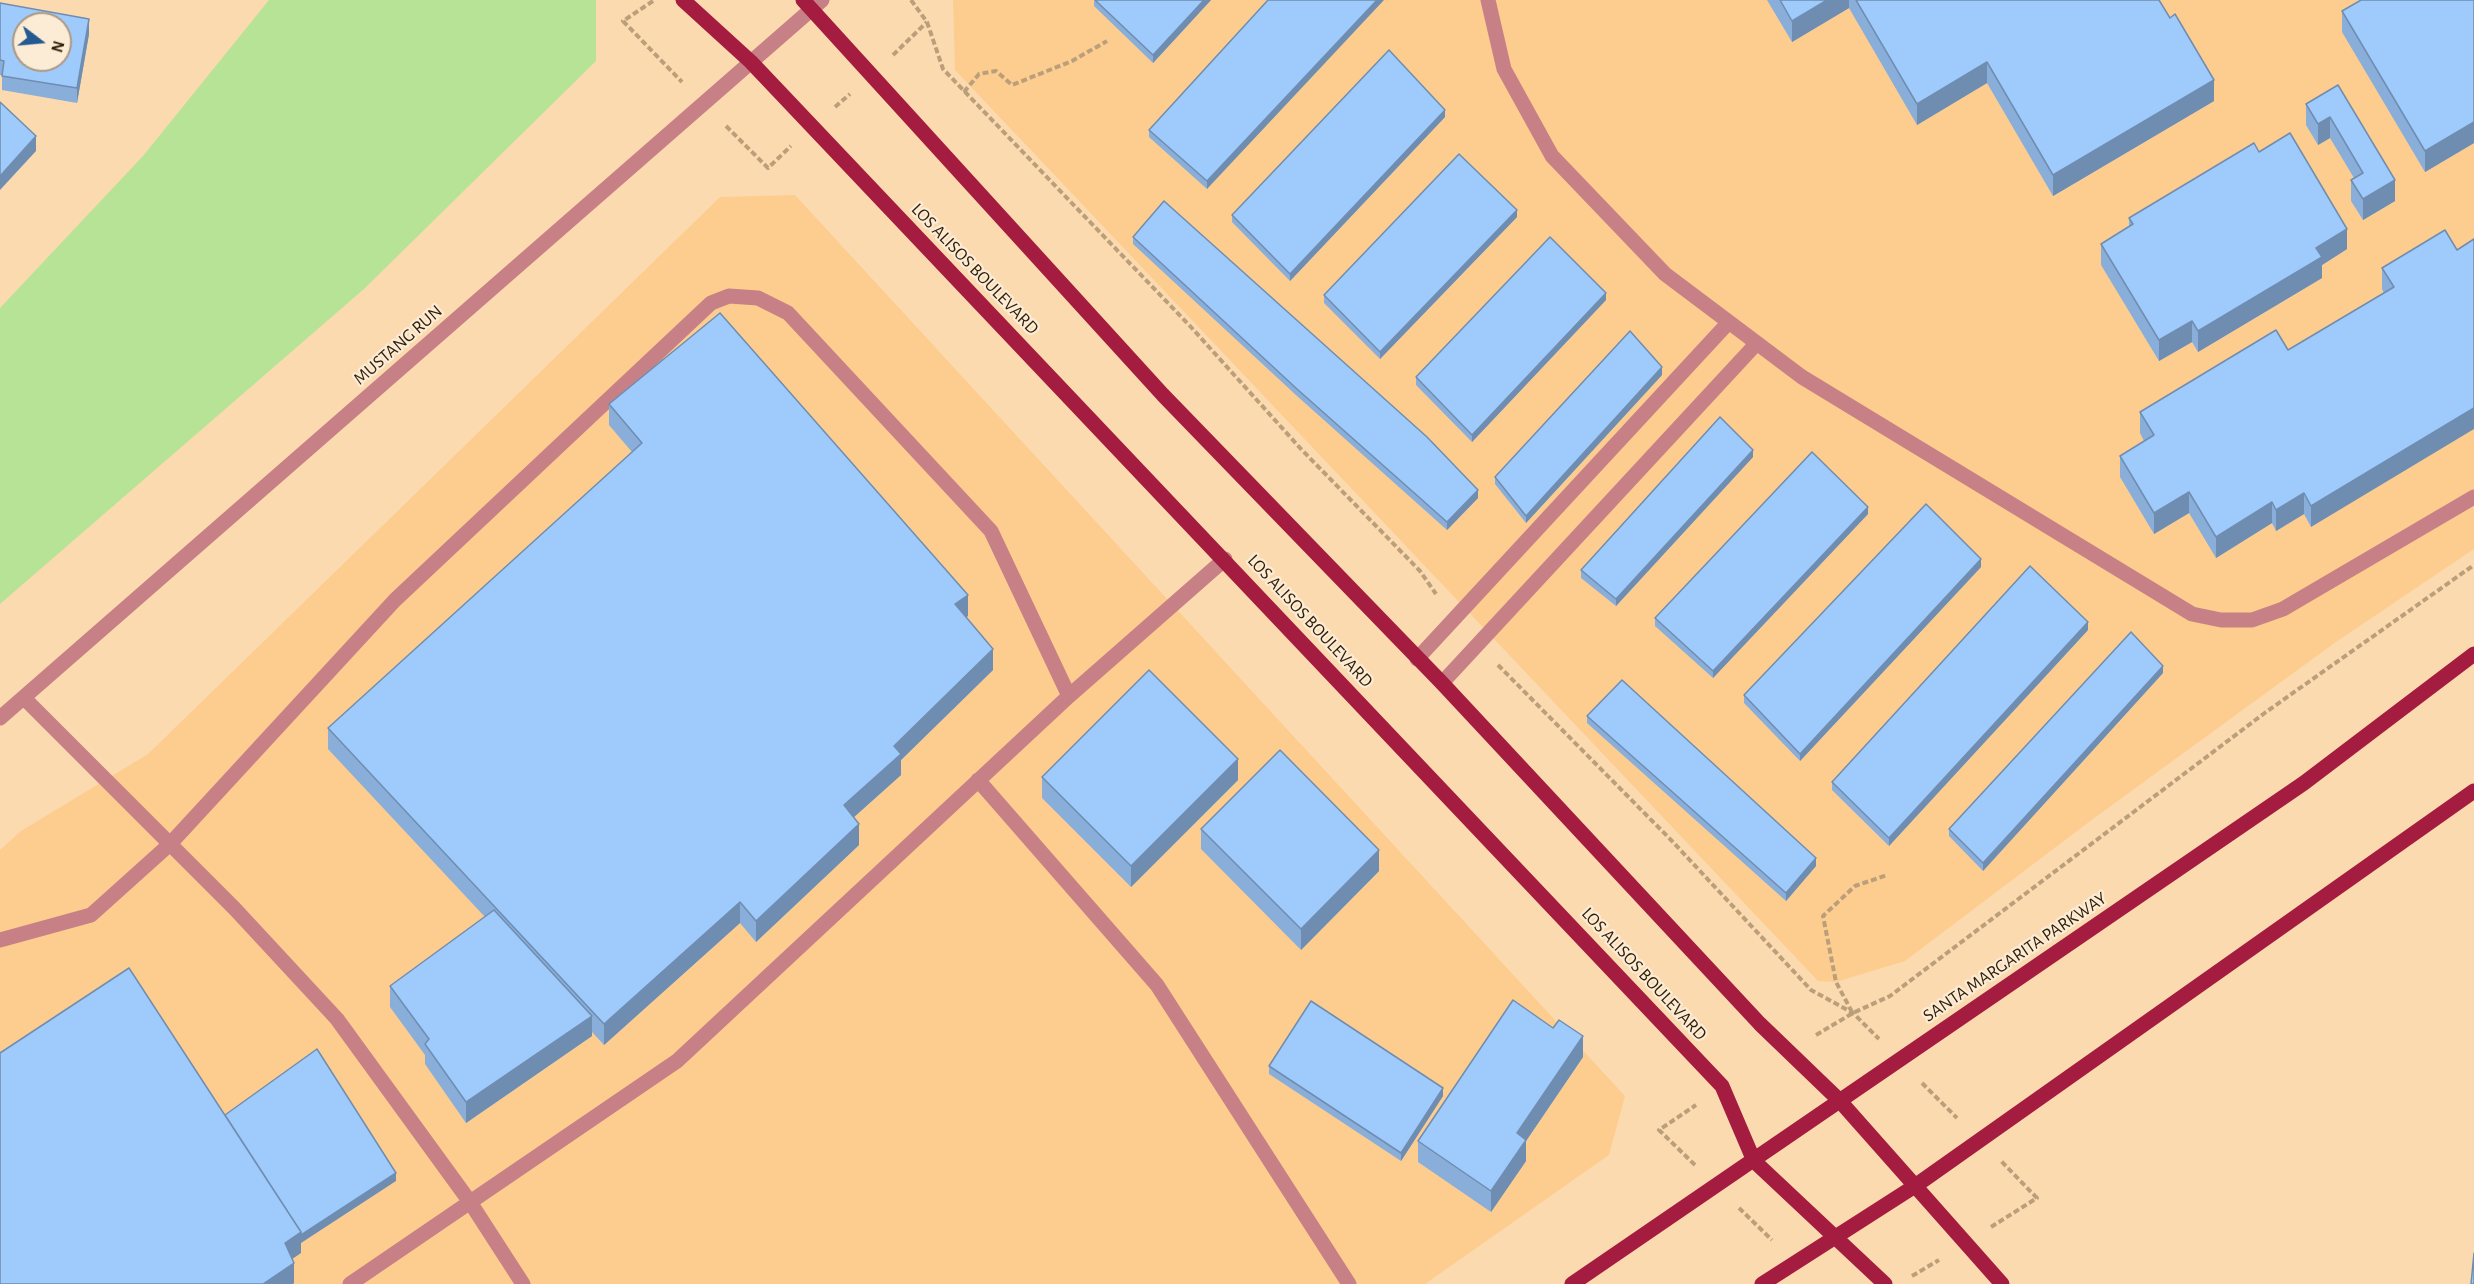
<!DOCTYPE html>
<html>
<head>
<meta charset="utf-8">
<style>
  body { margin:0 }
  #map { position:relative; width:2474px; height:1284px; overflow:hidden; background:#fcdaaf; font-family:"Alegreya Sans",sans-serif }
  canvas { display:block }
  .north { position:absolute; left:12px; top:12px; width:60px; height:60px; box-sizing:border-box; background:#fcebd5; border:2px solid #aa9983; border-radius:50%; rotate:106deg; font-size:16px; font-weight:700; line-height:24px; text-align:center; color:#2f1f09 }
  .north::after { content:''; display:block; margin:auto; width:21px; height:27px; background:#255991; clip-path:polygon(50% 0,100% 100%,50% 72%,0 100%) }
</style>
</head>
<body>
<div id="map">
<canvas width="2474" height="1284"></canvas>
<div class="north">N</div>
</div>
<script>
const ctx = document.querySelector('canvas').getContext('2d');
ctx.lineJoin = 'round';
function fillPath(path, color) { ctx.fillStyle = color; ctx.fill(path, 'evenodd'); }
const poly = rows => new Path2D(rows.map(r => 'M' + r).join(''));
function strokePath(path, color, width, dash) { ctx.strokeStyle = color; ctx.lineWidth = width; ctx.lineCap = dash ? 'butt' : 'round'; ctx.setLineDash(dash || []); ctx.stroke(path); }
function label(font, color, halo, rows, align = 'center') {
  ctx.font = font + ' "Alegreya Sans",sans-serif'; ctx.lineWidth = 4.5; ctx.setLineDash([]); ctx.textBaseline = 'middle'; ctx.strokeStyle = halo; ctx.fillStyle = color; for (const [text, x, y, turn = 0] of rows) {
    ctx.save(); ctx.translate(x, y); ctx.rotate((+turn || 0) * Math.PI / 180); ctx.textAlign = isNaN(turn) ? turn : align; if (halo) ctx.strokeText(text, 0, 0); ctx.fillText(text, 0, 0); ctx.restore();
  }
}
fillPath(poly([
  [953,0,2474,0,2474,549,2336,642,2093,819,1905,961,1836,982,1818,981,955,70],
  [795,195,1625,1096,1609,1155,1425,1284,0,1284,0,850,21,831,148,754,720,197]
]), '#fdcd90');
fillPath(poly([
  [269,0,596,0,596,61,364,289,0,604,0,308,143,156]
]), '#b6e395');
strokePath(poly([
  [911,0,927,22,943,69,1190,326,1301,449,1420,571,1436,594],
  [653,1,623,21,682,82],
  [893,55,927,22],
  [964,92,979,74,996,71,1012,85,1072,61,1107,41],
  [835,107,850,94],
  [726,126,768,168,791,146],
  [1498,665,1672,841,1811,990,1853,1013,1879,1039],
  [1852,1012,1836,982,1823,916,1855,886,1887,875],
  [1816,1035,1853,1013,1890,996,2266,712,2474,565],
  [1922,1083,1957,1118],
  [1695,1165,1659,1130,1696,1105],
  [1739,1208,1772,1240],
  [1991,1227,2037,1198,2001,1161],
  [1912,1276,1939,1260]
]), '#bb9f7a', 4, [6, 3]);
strokePath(poly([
  [1488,0,1504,69,1552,156,1665,274,1802,377,2192,614,2221,620,2252,620,2283,609,2474,497],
  [1417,659,1729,322],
  [1442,683,1757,343],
  [24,698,235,909,337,1019,470,1202,523,1284],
  [0,718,822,0],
  [978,780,1157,985,1349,1284],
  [0,940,91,915,170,844,395,600,711,303,729,296,758,298,788,313,991,531,1069,696],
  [350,1284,677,1061,1069,696,1225,559]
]), '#c88087', 15);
strokePath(poly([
  [683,0,751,62,1722,1086,1754,1161,1885,1284],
  [803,0,1163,395,1442,683,1760,1024,1839,1100,2002,1284],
  [1572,1284,2304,783,2474,654],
  [1762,1284,1915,1186,2474,791]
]), '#a41c3f', 15);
fillPath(poly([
  [1094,0,1211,0,1153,63,1094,6],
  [1268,0,1207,189,1149,137,1149,130],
  [1767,0,2159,0,2214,101,2053,196,1987,83,1917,125,1849,8,1792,42],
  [2474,0,2474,143,2425,172,2342,32,2342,11],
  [0,3,89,34,77,103,2,90,2,75,0,75],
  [2338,85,2395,201,2363,220,2351,201,2351,180,2354,178,2330,138,2318,145,2306,125,2306,104],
  [1445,117,1290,281,1232,222,1232,215],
  [2259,152,2347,249,2322,265,2322,278,2198,352,2192,342,2159,361,2101,265,2101,244,2129,227,2129,218],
  [1517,217,1380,359,1324,303,1324,295],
  [2445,230,2311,527,2304,514,2276,531,2272,523,2216,558,2189,513,2154,534,2120,477,2120,456,2144,441,2140,433,2140,412,2288,350,2384,293,2382,289,2382,268],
  [1133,237,1478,498,1447,530,1297,396,1133,244],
  [1606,300,1472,442,1416,385,1416,377],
  [1662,375,1526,523,1495,484,1495,477],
  [609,404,968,616,966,617,993,670,901,760,901,775,854,817,859,845,756,942,740,923,604,1045,592,1032,592,1036,466,1123,425,1064,425,1055,390,1007,390,986,485,917,328,749,328,728,632,452,609,425],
  [1753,457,1616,606,1581,578,1581,570],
  [1868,514,1713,678,1655,626,1655,618],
  [1981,567,1800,761,1744,703,1744,695],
  [2088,630,1889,846,1832,790,1832,782],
  [2163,673,1983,871,1949,836,1949,829],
  [1587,716,1816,866,1786,901,1587,723],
  [1042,777,1238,780,1131,887,1042,798],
  [1201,829,1379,871,1301,950,1201,849],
  [1583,1057,1526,1141,1526,1161,1491,1212,1418,1162,1418,1141],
  [1269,1066,1443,1096,1401,1161,1269,1074]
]), '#89aed9');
fillPath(poly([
  [1204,0,1211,0,1153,63,1153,55],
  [1377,0,1384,0,1207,189,1207,181],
  [1827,0,1849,0,1849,8,1792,42,1792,21],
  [89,19,89,34,77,103,77,88],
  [1987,62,1987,83,1917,125,1917,104],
  [2214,80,2214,101,2053,196,2053,175],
  [1445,110,1445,117,1290,281,1290,274],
  [2330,117,2330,138,2318,145,2318,124],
  [2474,122,2474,143,2425,172,2425,151],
  [36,136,36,151,0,190,0,176],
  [2395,180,2395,201,2363,220,2363,199],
  [1517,210,1517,217,1380,359,1380,352],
  [2347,229,2347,249,2322,265,2322,278,2198,352,2198,331,2316,248],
  [1606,293,1606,300,1472,442,1472,435],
  [2192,321,2192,342,2159,361,2159,340],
  [1662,367,1662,375,1526,523,1526,516],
  [2474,408,2474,429,2311,527,2311,506],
  [1753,450,1753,457,1616,606,1616,599],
  [1478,490,1478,498,1447,530,1447,522],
  [2189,492,2189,513,2154,534,2154,513],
  [2304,493,2304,514,2276,531,2276,510],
  [2272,502,2272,523,2216,558,2216,537],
  [1868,507,1868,514,1713,678,1713,671],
  [1981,559,1981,567,1800,761,1800,754],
  [968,595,968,616,955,625,955,604],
  [2088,622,2088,630,1889,846,1889,838],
  [993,649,993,670,901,760,901,775,844,826,844,805,894,746],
  [2163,666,2163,673,1983,871,1983,863],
  [1238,759,1238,780,1131,887,1131,866],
  [859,824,859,845,756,942,756,921],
  [1379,850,1379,871,1301,950,1301,929],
  [1816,858,1816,866,1786,901,1786,893],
  [740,902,740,923,604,1045,604,1024],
  [592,1016,592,1036,466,1123,466,1102],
  [1583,1036,1583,1057,1526,1141,1526,1161,1491,1212,1491,1191,1517,1133],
  [1443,1088,1443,1096,1401,1161,1401,1153],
  [396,1173,396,1181,301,1243,301,1253,285,1264,285,1243,301,1232],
  [294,1263,294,1283,293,1284,263,1284]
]), '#6f8db0');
const building = poly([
  [1095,0,1204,0,1153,55,1095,0],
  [1268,0,1377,0,1207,181,1149,130,1268,0],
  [1780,0,1827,0,1792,21,1780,0],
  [1856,0,2159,0,2170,18,2175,14,2214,80,2053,175,1987,62,1917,104,1856,0],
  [2361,0,2474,0,2474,122,2425,151,2342,11,2361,0],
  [0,3,89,19,77,88,2,76,4,61,0,60,0,3],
  [24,24,60,24,60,60,24,60,24,24],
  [1389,50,1445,110,1290,274,1232,215,1389,50],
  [2338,85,2395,180,2363,199,2351,180,2363,173,2330,117,2318,124,2306,104,2338,85],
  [0,102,36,136,0,176,0,102],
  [2290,133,2347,229,2316,248,2322,257,2198,331,2192,321,2159,340,2101,244,2133,224,2129,218,2254,143,2259,152,2290,133],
  [1459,154,1517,210,1380,352,1324,295,1459,154],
  [1164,201,1427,437,1478,490,1447,522,1297,389,1133,237,1164,201],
  [2445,230,2457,250,2474,239,2474,408,2311,506,2304,493,2276,510,2272,502,2216,537,2189,492,2154,513,2120,456,2154,435,2140,412,2276,330,2288,350,2394,287,2382,268,2445,230],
  [1550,237,1606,293,1472,435,1416,377,1550,237],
  [720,313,968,595,955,604,993,649,894,746,901,754,844,805,859,824,756,921,740,902,604,1024,328,728,642,443,609,404,720,313],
  [1630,331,1662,367,1526,516,1495,477,1630,331],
  [1720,417,1753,450,1616,599,1581,570,1720,417],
  [1812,452,1868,507,1713,671,1655,618,1812,452],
  [1926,504,1981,559,1800,754,1744,695,1926,504],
  [2030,566,2088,622,1889,838,1832,782,2030,566],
  [2131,632,2163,666,1983,863,1949,829,2131,632],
  [1149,670,1238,759,1131,866,1042,777,1149,670],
  [1622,680,1816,858,1786,893,1587,716,1622,680],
  [1280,750,1379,850,1301,929,1201,829,1280,750],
  [494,910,592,1016,466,1102,425,1044,429,1039,390,986,494,910],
  [129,968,301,1232,285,1243,294,1263,263,1284,0,1284,0,1053,129,968],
  [1513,1000,1553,1028,1559,1020,1583,1036,1517,1133,1526,1140,1491,1191,1418,1141,1513,1000],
  [1311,1001,1443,1088,1401,1153,1269,1066,1311,1001],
  [317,1049,396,1173,301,1235,301,1232,225,1115,317,1049],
  [2474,1253,2474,1284,2471,1284,2474,1253]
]);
fillPath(building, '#9fcafc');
strokePath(building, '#6f8db0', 1.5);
label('18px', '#2f1f09', '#fcebd5', [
  ["LOS ALISOS BOULEVARD",975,269,46],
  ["MUSTANG RUN",398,345,-41],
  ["LOS ALISOS BOULEVARD",1310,621,47],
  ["SANTA MARGARITA PARKWAY",2015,957,-34],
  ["LOS ALISOS BOULEVARD",1644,974,47]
]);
</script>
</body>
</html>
